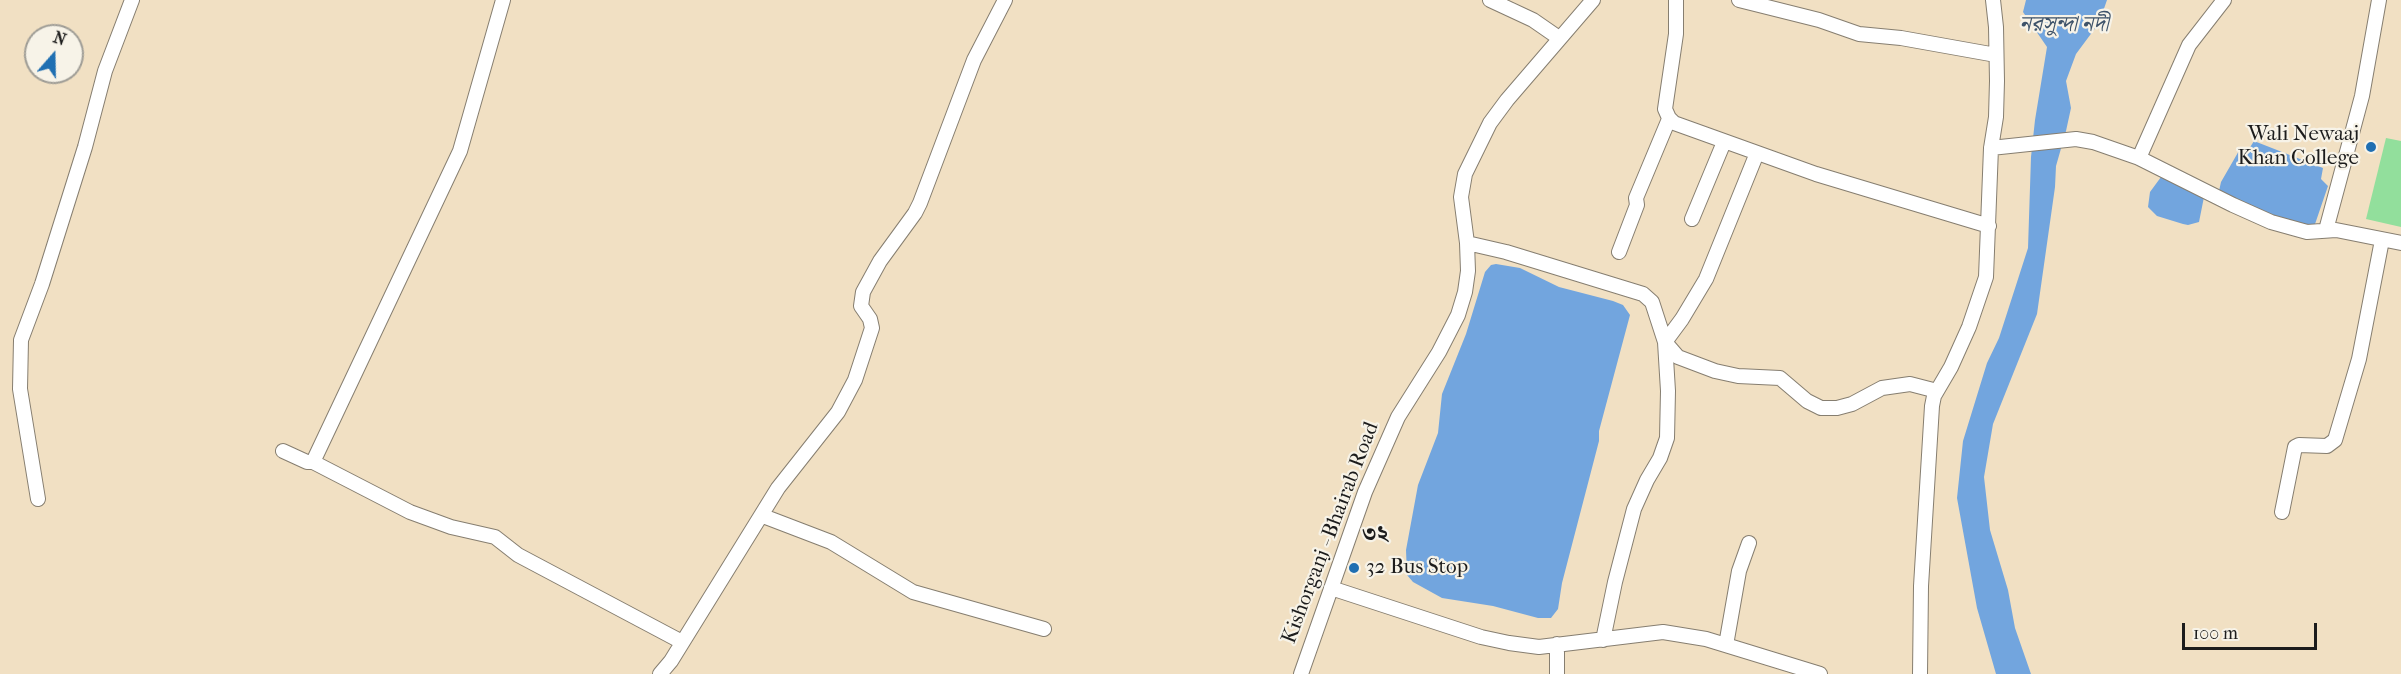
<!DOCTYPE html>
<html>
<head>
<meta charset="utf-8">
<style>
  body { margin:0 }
  #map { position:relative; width:2401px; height:674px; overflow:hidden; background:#f1e0c3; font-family:"IM FELL French Canon",serif }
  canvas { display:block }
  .north { position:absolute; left:24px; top:24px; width:60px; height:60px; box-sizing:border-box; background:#f7f3e8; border:2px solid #9f9d96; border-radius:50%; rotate:20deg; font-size:16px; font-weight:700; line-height:24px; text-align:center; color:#1c1c1c }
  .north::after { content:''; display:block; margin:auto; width:21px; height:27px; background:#1f6fb2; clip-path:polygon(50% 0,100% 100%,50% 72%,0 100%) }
  .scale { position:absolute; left:2182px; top:623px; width:135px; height:27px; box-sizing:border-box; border:3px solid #1c1c1c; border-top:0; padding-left:8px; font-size:18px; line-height:21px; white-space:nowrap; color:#1c1c1c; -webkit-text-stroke:4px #f7f3e8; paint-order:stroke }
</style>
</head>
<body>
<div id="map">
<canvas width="2401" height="674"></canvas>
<div class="north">N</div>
<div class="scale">100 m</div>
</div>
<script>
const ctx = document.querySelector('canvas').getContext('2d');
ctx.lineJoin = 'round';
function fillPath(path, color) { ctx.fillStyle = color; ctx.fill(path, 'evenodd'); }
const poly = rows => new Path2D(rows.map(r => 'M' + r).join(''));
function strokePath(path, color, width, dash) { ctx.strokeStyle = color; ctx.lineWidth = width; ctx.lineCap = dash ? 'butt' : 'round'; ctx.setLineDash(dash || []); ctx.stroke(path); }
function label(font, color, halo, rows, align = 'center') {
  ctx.font = font + ' "IM FELL French Canon","Noto Serif Bengali",serif'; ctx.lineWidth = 4.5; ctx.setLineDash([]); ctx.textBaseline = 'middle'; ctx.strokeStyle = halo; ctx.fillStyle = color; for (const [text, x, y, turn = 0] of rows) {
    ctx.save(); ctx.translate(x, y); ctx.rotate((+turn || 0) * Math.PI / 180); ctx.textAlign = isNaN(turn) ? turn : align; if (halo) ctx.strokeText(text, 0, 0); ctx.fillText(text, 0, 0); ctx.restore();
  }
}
fillPath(poly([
  [2386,138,2401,141,2401,227,2366,219]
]), '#92df9c');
fillPath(poly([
  [2026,0,2107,0,2099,23,2076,54,2066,81,2071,108,2066,131,2056,166,2055,187,2037,314,1993,424,1984,477,1990,530,2008,590,2015,628,2031,674,1996,674,1977,608,1957,498,1963,441,1987,363,1999,338,2028,248,2031,157,2035,120,2047,47,2023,12],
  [2254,141,2323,168,2321,179,2328,186,2314,227,2270,217,2219,191,2221,182,2240,149,2249,149],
  [2161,177,2170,179,2204,197,2199,222,2188,225,2183,224,2157,216,2148,207,2150,192],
  [1496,264,1520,268,1559,287,1613,301,1623,305,1630,315,1599,431,1599,441,1562,583,1558,609,1551,618,1538,618,1493,606,1442,598,1413,582,1407,575,1406,550,1418,485,1438,433,1442,394,1466,334,1485,272,1491,265]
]), '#72a5de');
const minor = poly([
  [503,0,460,151,313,462,410,512,451,527,495,537,518,555,682,642],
  [1490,0,1533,20,1559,38],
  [1676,0,1676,34,1665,109,1669,118,1674,123,1816,174,1989,226],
  [1739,0,1819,20,1859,34,1901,38,1996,55],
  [1991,148,2076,139,2093,142,2139,158,2233,205,2271,222,2307,232,2336,230,2401,243],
  [2139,158,2189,45,2224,0],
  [1692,219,1724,142],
  [2326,230,2362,96,2379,0],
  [1467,243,1506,252,1643,294,1652,302,1665,342,1678,357,1715,371,1738,376,1780,378,1807,401,1821,408,1837,408,1852,404,1882,388,1910,384,1937,391],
  [1619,252,1637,205,1636,198,1669,119],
  [283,451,307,462,313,462],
  [38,499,20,389,21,340,42,284,85,147,105,71,132,0],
  [2282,512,2295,447,2299,445,2327,446,2335,440,2359,359,2382,240],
  [763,516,831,542,913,592,1044,629],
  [1331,588,1481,637,1509,643,1539,647,1663,632,1706,639,1820,674],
  [1603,640,1615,582,1634,509,1647,480,1660,458,1667,438,1668,391,1665,342,1682,319,1706,279,1757,153],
  [1557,644,1557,674],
  [1726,645,1739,571,1749,543],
  [660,674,671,661,778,488,838,412,855,380,872,328,870,319,861,306,863,292,880,261,915,213,920,203,974,60,1005,0],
  [1301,674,1365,492,1398,417,1439,352,1458,315,1465,292,1468,271,1467,243,1461,197,1465,174,1490,123,1507,100,1593,0],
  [1920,674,1921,586,1932,406,1934,396,1951,367,1969,327,1986,277,1991,148,1996,117,1997,81,1996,27,1993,0]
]);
strokePath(minor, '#867e70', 16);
strokePath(minor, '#fff', 14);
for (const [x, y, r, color] of [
  [2371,147,6,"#1f6fb2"],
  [1354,568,6,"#1f6fb2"]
]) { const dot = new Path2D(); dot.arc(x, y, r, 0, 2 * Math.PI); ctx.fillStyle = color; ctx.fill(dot); strokePath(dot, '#f7f3e8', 2); }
label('21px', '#1c1c1c', '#f7f3e8', [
  ["Wali Newaaj",2359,135],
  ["Khan College",2359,159],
  ["32 Bus Stop",1366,568,"left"]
], 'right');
label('21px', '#1c1c1c', '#f7f3e8', [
  ["Kishorganj - Bhairab Road",1331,533,-69]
]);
label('italic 22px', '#3e536a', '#f7f3e8', [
  ["নরসুন্দা নদী",2064,26]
]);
label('bold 22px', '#1c1c1c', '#f7f3e8', [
  ["৩২",1375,535]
]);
</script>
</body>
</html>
